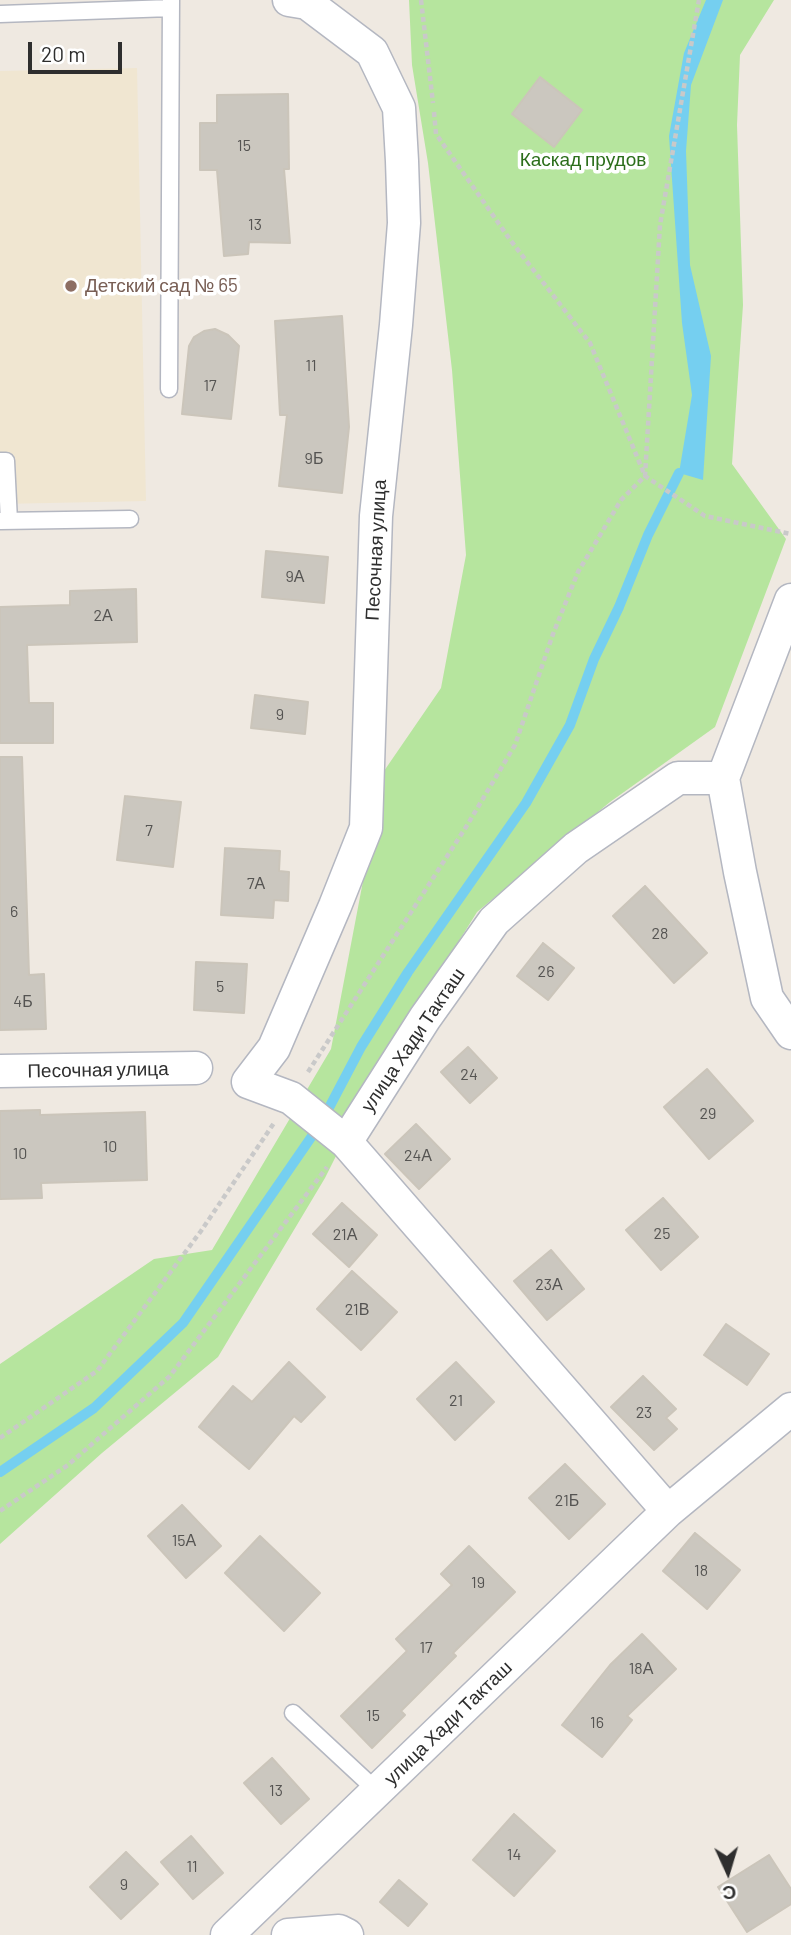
<!DOCTYPE html>
<html>
<head>
<meta charset="utf-8">
<style>
  body { margin:0 }
  #map { position:relative; width:791px; height:1935px; overflow:hidden; background:#efe9e1; font-family:Barlow,sans-serif }
  canvas { display:block }
  .north { position:absolute; left:693px; top:1837px; width:70px; height:70px; -webkit-text-stroke:5px #fff; paint-order:stroke; rotate:176deg; font-size:19px; font-weight:700; line-height:28px; text-align:center; color:#2e2e2e }
  .north::after { content:''; display:block; margin:auto; width:24px; height:32px; background:#2e2e2e; clip-path:polygon(50% 0,100% 100%,50% 72%,0 100%) }
  .scale { position:absolute; left:28px; top:42px; width:94px; height:32px; box-sizing:border-box; border:4px solid #2e2e2e; border-top:0; padding-left:9px; font-size:21px; line-height:24px; white-space:nowrap; color:#2e2e2e; -webkit-text-stroke:5px #fff; paint-order:stroke }
</style>
</head>
<body>
<div id="map">
<canvas width="791" height="1935"></canvas>
<div class="north">С</div>
<div class="scale">20 m</div>
</div>
<script>
const ctx = document.querySelector('canvas').getContext('2d');
ctx.lineJoin = 'round';
function fillPath(path, color) { ctx.fillStyle = color; ctx.fill(path, 'evenodd'); }
const poly = rows => new Path2D(rows.map(r => 'M' + r).join(''));
function strokePath(path, color, width, dash) { ctx.strokeStyle = color; ctx.lineWidth = width; ctx.lineCap = dash ? 'butt' : 'round'; ctx.setLineDash(dash || []); ctx.stroke(path); }
function label(font, color, halo, rows, align = 'center') {
  ctx.font = font + ' Barlow,sans-serif'; ctx.lineWidth = 7; ctx.setLineDash([]); ctx.textBaseline = 'middle'; ctx.strokeStyle = halo; ctx.fillStyle = color; for (const [text, x, y, turn = 0] of rows) {
    ctx.save(); ctx.translate(x, y); ctx.rotate((+turn || 0) * Math.PI / 180); ctx.textAlign = isNaN(turn) ? turn : align; if (halo) ctx.strokeText(text, 0, 0); ctx.fillText(text, 0, 0); ctx.restore();
  }
}
fillPath(poly([
  [137,68,146,501,0,504,0,71]
]), '#f0e6d1');
fillPath(poly([
  [409,0,774,0,740,55,737,125,743,305,732,464,786,539,715,727,610,802,477,912,380,1068,325,1178,218,1357,102,1453,0,1544,0,1364,154,1259,212,1250,331,1049,384,771,441,688,466,555,452,370,428,163,412,65]
]), '#b6e59e');
fillPath(poly([
  [706,0,723,0,691,85,686,151,690,265,711,356,703,480,679,473,692,395,682,323,669,136,684,53]
]), '#75cff0');
strokePath(poly([
  [0,1472,94,1408,183,1323,321,1123,361,1047,408,972,526,803,570,725,594,659,619,607,648,535,679,473]
]), '#75cff0', 10);
const building = poly([
  [540,77,582,110,554,147,512,114,540,77],
  [288,94,289,169,284,169,290,243,249,242,248,254,224,256,217,170,200,170,200,123,217,123,217,95,288,94],
  [342,316,349,427,342,493,279,486,287,415,280,415,275,321,342,316],
  [215,329,228,335,239,346,231,419,182,414,189,346,194,337,204,331,215,329],
  [266,551,328,557,324,603,262,597,266,551],
  [136,589,137,642,27,645,29,703,53,703,53,743,0,743,0,607,70,605,70,591,136,589],
  [255,695,308,702,305,734,251,728,255,695],
  [0,757,22,757,29,975,44,974,46,1029,0,1030,0,757],
  [125,796,181,802,173,867,117,860,125,796],
  [225,848,280,851,279,871,289,872,288,901,274,900,273,918,221,915,225,848],
  [645,886,707,953,674,983,613,916,645,886],
  [543,943,574,968,548,1000,517,976,543,943],
  [196,962,247,964,244,1013,194,1010,196,962],
  [468,1047,497,1078,470,1103,441,1072,468,1047],
  [707,1069,753,1121,709,1159,664,1107,707,1069],
  [40,1110,40,1115,145,1112,147,1180,41,1183,42,1198,0,1199,0,1111,40,1110],
  [416,1124,450,1159,419,1189,385,1154,416,1124],
  [663,1198,698,1237,661,1270,626,1230,663,1198],
  [342,1203,377,1235,349,1267,313,1234,342,1203],
  [551,1250,584,1289,547,1320,514,1281,551,1250],
  [352,1271,397,1312,361,1350,317,1309,352,1271],
  [726,1324,769,1354,747,1385,704,1355,726,1324],
  [289,1362,325,1397,301,1422,294,1416,249,1469,199,1427,233,1386,252,1402,289,1362],
  [456,1362,494,1402,455,1440,417,1399,456,1362],
  [643,1376,676,1409,666,1418,677,1429,654,1450,611,1407,643,1376],
  [565,1464,605,1504,569,1539,529,1498,565,1464],
  [182,1505,221,1546,186,1578,148,1536,182,1505],
  [695,1533,740,1570,707,1609,663,1571,695,1533],
  [260,1536,320,1593,284,1631,225,1573,260,1536],
  [469,1546,515,1592,453,1653,456,1656,401,1711,405,1715,372,1748,341,1716,407,1651,396,1639,452,1585,441,1574,469,1546],
  [642,1634,676,1669,627,1716,632,1720,602,1757,562,1725,610,1665,642,1634],
  [272,1758,309,1799,281,1824,244,1783,272,1758],
  [514,1814,555,1851,514,1896,473,1860,514,1814],
  [191,1836,223,1873,193,1899,161,1862,191,1836],
  [126,1852,158,1884,121,1919,90,1887,126,1852],
  [769,1855,791,1889,791,1904,747,1932,718,1887,769,1855],
  [399,1880,427,1904,408,1926,380,1902,399,1880]
]);
fillPath(building, '#cbc7bf');
strokePath(building, '#cbc5ba', 2);
const lane = poly([
  [0,14,171,8],
  [169,389,171,0],
  [0,461,6,461,9,521],
  [0,521,130,519],
  [293,1713,377,1791]
]);
const street = poly([
  [289,0,307,3,372,52,399,108,402,161,404,223,396,325,376,516,366,828,335,906,274,1048,248,1082,291,1098,346,1142],
  [723,778,740,872,767,998,791,1033],
  [0,1071,196,1068],
  [668,1511,791,1409],
  [227,1935,668,1511,346,1142,425,1018,494,921,576,848,678,778,723,778,791,600],
  [288,1935,339,1931,347,1935]
]);
strokePath(lane, '#b4b7c1', 19);
strokePath(street, '#b4b7c1', 35);
strokePath(poly([
  [421,0,433,103],
  [434,112,436,134,511,241,590,343,645,476,705,516,791,534],
  [308,1072,466,827,515,745,553,634,578,572,621,500,645,476,660,225,699,0],
  [0,1438,97,1371,201,1231,274,1123],
  [0,1511,68,1465,170,1376,327,1167]
]), '#c9c9c9', 4.5, [5, 3.5]);
strokePath(lane, '#fff', 16);
strokePath(street, '#fff', 32);
for (const [x, y, r, color] of [
  [71,286,7,"#8d6e63"]
]) { const dot = new Path2D(); dot.arc(x, y, r, 0, 2 * Math.PI); ctx.fillStyle = color; ctx.fill(dot); strokePath(dot, '#fff', 2.5); }
label('16px', '#555452', null, [
  ["15",244,146],
  ["13",255,225],
  ["11",311,366],
  ["17",210,386],
  ["9Б",314,459],
  ["9А",295,577],
  ["2А",103,616],
  ["9",280,715],
  ["7",149,831],
  ["7А",256,884],
  ["6",14,912],
  ["28",660,934],
  ["26",546,972],
  ["5",220,987],
  ["4Б",23,1002],
  ["24",469,1075],
  ["29",708,1114],
  ["10",110,1147],
  ["10",20,1154],
  ["24А",418,1156],
  ["25",662,1234],
  ["21А",345,1235],
  ["23А",549,1285],
  ["21В",357,1310],
  ["21",456,1401],
  ["23",644,1413],
  ["21Б",567,1501],
  ["15А",184,1541],
  ["18",701,1571],
  ["19",478,1583],
  ["17",426,1648],
  ["18А",641,1669],
  ["15",373,1716],
  ["16",597,1723],
  ["13",276,1791],
  ["14",514,1855],
  ["11",192,1867],
  ["9",124,1885]
]);
label('19px', '#2c6e1b', '#fff', [
  ["Каскад прудов",583,160]
]);
label('19px', '#785e54', '#fff', [
  ["Детский сад № 65",85,286]
], 'left');
label('19px', '#2e2e2e', '#fff', [
  ["Песочная улица",376,550,-87],
  ["улица Хади Такташ",413,1040,-56],
  ["Песочная улица",98,1070,-1],
  ["улица Хади Такташ",448,1723,-44]
]);
</script>
</body>
</html>
